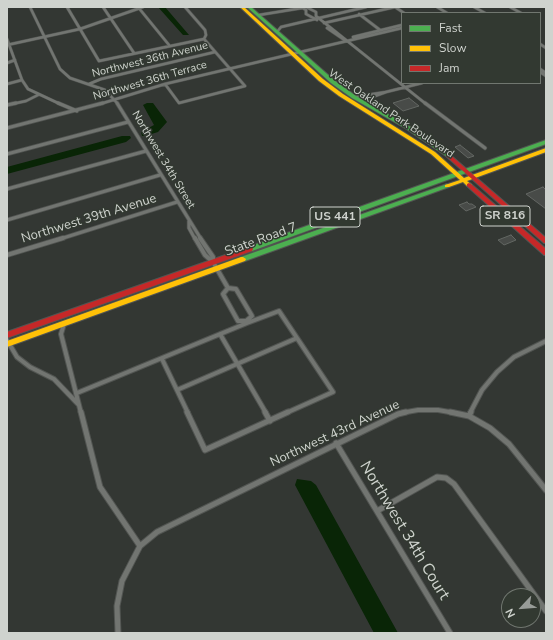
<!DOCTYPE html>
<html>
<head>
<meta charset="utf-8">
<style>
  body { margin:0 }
  #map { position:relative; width:553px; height:640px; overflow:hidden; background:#333733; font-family:"Nunito Sans",sans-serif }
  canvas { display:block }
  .frame { position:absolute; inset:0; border:8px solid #cfd3ce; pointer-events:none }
  .legend { position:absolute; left:401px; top:12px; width:140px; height:72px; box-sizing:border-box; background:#323931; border:1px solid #717770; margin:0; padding:5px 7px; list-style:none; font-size:12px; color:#cfd3ce }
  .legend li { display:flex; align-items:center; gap:8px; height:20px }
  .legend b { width:20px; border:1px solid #717770 }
  .north { position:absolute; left:501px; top:588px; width:40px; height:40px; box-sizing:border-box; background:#323931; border:1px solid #717770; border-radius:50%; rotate:244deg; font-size:11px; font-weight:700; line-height:16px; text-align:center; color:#cfd3ce }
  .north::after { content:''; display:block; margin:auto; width:14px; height:18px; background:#989c98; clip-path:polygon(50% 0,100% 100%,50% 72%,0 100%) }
</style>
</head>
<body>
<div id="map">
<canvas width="553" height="640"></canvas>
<div class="frame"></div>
<ul class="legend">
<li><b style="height:5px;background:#4caf50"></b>Fast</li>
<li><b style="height:5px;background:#ffc107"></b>Slow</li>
<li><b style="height:5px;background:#c62828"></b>Jam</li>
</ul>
<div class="north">N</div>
</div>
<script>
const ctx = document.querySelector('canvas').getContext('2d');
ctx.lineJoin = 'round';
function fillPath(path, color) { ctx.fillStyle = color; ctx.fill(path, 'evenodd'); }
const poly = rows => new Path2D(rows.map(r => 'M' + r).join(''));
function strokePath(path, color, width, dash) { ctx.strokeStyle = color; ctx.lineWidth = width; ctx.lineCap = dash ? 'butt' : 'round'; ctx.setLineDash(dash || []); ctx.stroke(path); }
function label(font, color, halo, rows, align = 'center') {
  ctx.font = font + ' "Nunito Sans",sans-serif'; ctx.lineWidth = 3; ctx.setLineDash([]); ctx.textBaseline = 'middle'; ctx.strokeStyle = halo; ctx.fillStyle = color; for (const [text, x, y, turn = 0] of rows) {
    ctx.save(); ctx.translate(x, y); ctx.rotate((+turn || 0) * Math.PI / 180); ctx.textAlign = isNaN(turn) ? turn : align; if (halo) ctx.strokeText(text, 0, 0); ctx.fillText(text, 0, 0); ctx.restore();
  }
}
fillPath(poly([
  [158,7,165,7,189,35,183,35],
  [147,103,153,103,167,122,158,132,145,136,142,136,141,132,154,125,143,105],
  [122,136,130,136,131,138,126,142,7,174,7,167],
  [297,479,311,481,316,485,398,633,374,633,295,485]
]), '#092506');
const building = poly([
  [409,98,419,106,403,111,393,103,409,98],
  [460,145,474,156,468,158,455,147,460,145],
  [543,187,546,190,546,209,526,194,543,187],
  [467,202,469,204,472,204,476,207,466,211,459,205,467,202],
  [511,235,516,240,504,245,498,240,511,235]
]);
fillPath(building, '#484b48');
strokePath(building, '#636763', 1);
const streetFar3 = poly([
  [30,7,60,69,70,78,105,90,118,104],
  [67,7,99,61,204,39],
  [103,7,134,53],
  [138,7,169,45],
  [301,7,306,10,306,14,317,20],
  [306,7,316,12,316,16,426,104],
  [395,7,404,13],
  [437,7,447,13],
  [474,7,485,13],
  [510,7,521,13],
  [359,14,380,30],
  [259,15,302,8],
  [324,23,395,7],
  [327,28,346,41],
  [277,32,281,27,366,7],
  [353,37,402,25],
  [7,39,22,80,28,89,60,104],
  [540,44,546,48],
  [7,45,80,29,143,7],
  [7,63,15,60],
  [540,69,546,73],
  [540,72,546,76],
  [7,84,22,80],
  [89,84,101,79,215,52],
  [165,84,179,103,245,86,204,39,206,35,205,30,185,7],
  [354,97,386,92,422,83],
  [361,101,386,92],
  [12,104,26,101,38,95],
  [100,104,165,84,402,28]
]);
const streetFar2 = poly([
  [58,103,77,111],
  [117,103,201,239],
  [425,103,485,148],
  [7,105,16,103],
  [7,128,103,103],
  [7,154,128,122],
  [7,189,146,151],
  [7,220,160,175],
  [189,221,189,228,195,239],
  [60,239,177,202]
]);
const streetFar1 = poly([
  [195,238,205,255,213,262,228,288],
  [200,238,213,257,213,262],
  [7,255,63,238],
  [228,288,236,289,252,316,246,321,238,321,223,294,228,288],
  [246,321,247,323,279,311,333,392,286,413],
  [64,324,61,334,81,413],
  [220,334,266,413],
  [7,340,17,357,30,367,54,379,78,404],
  [162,359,188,413],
  [177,390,297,338],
  [77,393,247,323],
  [401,413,418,410,438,410,455,413],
  [470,413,482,390,497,372,514,357,546,341]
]);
const street = poly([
  [81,412,100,487,140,546,122,581,117,606,118,633],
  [187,412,205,450,288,412],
  [265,412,270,421],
  [450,412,469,416,471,412],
  [469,416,490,428,509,444,546,490],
  [336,443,450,633],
  [377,511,437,477,446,478,454,484,546,611],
  [140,546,157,532,398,414,406,412]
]);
const fast = poly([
  [247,7,251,7,335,81,356,96,409,126,450,154,450,156,446,156,405,128,352,98,331,83,247,7],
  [546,140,546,144,252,251,248,251,247,249,248,247,546,140],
  [447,184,449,185,449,187,245,261,243,261,240,259,241,257,447,184]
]);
const slow = poly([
  [240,7,244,7,323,79,343,94,435,152,464,178,546,148,546,152,467,181,472,185,471,186,467,186,463,182,449,187,445,187,445,185,460,180,431,154,339,96,319,81,240,7],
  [241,257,243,257,246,259,245,261,7,347,7,341,241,257]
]);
const jam = poly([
  [448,153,546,238,546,243,544,243,446,156,446,154,448,153],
  [469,183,471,184,546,249,546,255,544,255,467,186,467,184,469,183],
  [248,247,252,247,253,249,252,251,7,338,7,332,248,247]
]);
strokePath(streetFar3, '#525552', 3.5);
strokePath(streetFar2, '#525552', 4.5);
strokePath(streetFar1, '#525552', 6);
strokePath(street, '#525552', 7);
strokePath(fast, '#525552', 2);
strokePath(slow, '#525552', 2);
strokePath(jam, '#525552', 2);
strokePath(streetFar3, '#727571', 2.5);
strokePath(streetFar2, '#727571', 3);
strokePath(streetFar1, '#727571', 4);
strokePath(street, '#727571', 5);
fillPath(fast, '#4caf50');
fillPath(slow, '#ffc107');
fillPath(jam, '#c62828');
label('11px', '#cfd3ce', '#323931', [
  ["Northwest 36th Avenue",150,60,-14],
  ["Northwest 36th Terrace",150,81,-16],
  ["West Oakland Park Boulevard",391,114,34],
  ["Northwest 34th Street",163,160,59]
]);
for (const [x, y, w] of [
  [505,216,50],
  [335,217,50]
]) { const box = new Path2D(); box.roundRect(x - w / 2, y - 10, w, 20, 3); ctx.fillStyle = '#323931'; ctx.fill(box); strokePath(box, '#cfd3ce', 1); }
label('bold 12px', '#cfd3ce', null, [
  ["SR 816",505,216],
  ["US 441",335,217]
]);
label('13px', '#cfd3ce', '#323931', [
  ["Northwest 39th Avenue",89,219,-17],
  ["State Road 7",261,240,-20],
  ["Northwest 43rd Avenue",335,434,-25]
]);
label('16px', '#cfd3ce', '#323931', [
  ["Northwest 34th Court",404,531,59]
]);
</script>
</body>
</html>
